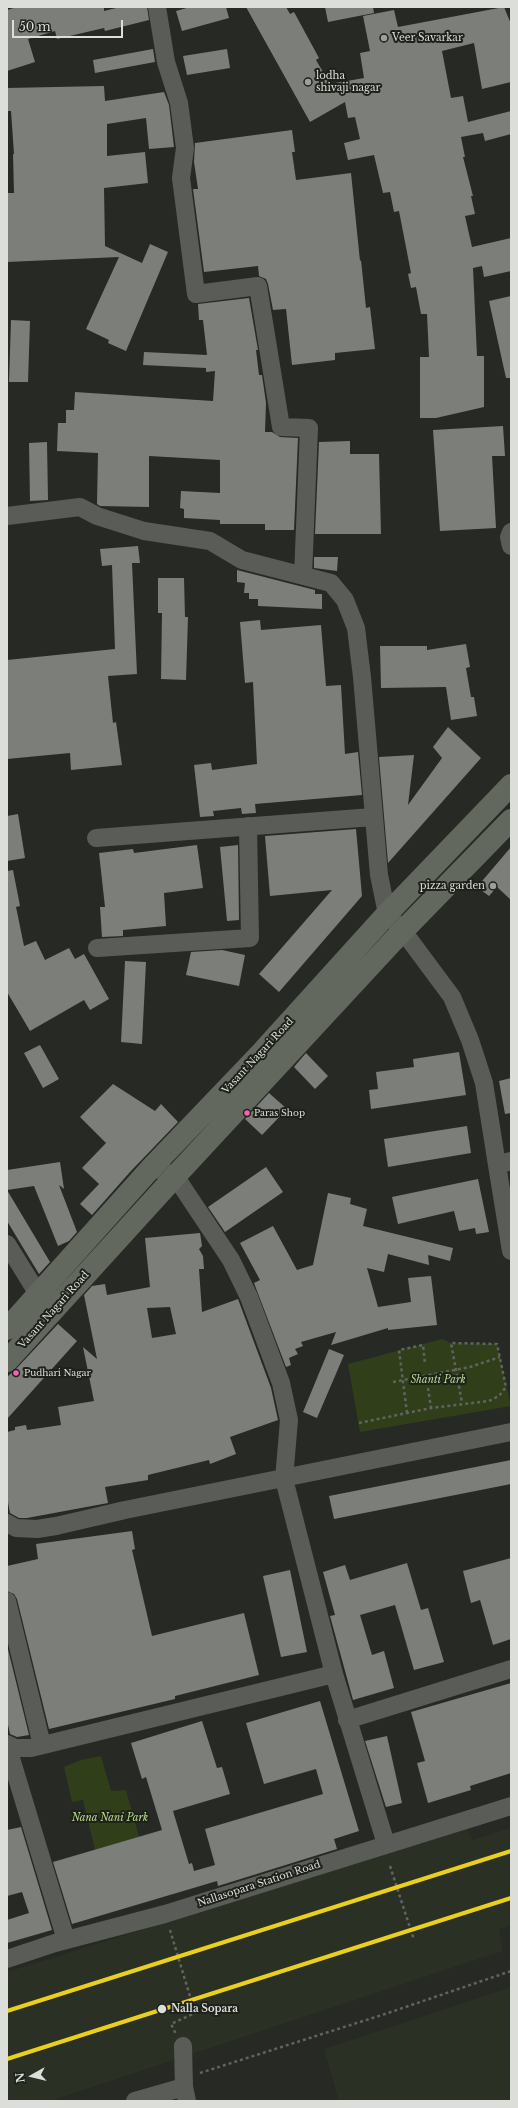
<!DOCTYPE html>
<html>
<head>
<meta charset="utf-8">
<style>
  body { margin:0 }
  #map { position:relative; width:518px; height:2108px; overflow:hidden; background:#272925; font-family:"Libre Baskerville",serif }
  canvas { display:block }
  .frame { position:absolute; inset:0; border:8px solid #dbded9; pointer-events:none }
  .north { position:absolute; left:12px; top:2056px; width:40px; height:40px; -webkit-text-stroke:3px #1e211a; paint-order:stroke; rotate:262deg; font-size:11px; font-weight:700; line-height:16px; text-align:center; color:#dbded9 }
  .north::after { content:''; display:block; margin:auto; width:14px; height:18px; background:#dbded9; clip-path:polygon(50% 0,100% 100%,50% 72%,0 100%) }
  .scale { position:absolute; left:12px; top:20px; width:111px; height:18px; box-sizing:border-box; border:2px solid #dbded9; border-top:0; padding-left:5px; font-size:12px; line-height:14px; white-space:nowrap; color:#dbded9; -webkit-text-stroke:3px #1e211a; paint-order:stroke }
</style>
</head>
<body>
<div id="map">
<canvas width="518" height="2108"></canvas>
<div class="frame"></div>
<div class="north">N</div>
<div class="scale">50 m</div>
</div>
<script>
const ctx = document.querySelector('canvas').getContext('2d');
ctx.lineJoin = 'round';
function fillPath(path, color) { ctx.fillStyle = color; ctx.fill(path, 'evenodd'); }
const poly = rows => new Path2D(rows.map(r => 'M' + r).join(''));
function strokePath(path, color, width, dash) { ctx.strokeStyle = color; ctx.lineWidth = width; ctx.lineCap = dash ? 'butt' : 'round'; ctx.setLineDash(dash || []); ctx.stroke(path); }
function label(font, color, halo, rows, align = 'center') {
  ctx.font = font + ' "Libre Baskerville",serif'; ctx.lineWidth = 4; ctx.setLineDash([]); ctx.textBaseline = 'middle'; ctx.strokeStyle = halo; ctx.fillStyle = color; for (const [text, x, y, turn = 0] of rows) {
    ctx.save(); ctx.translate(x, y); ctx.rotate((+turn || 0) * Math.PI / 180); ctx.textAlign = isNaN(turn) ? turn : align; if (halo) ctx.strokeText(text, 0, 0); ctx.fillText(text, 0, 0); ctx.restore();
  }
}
fillPath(poly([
  [511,1828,511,1925,499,1929,503,1951,50,2101,7,2101,7,1972,467,1829,472,1840],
  [511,1987,511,2101,339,2101,324,2049]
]), '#2a3024');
fillPath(poly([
  [442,1339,451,1343,497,1344,511,1406,360,1432,348,1364],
  [101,1756,111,1791,126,1790,139,1837,95,1850,83,1800,72,1802,64,1767,81,1760]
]), '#303f1a');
fillPath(poly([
  [17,7,104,7,104,11,120,7,147,7,149,20,105,31,104,28,57,39,55,31,28,39,35,62,7,71,7,10],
  [190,7,226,7,229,18,182,31,176,11],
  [246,7,286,7,290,14,294,12,319,58,316,60,330,84,364,78,360,53,370,51,363,16,394,10,398,27,504,7,511,24,511,82,482,89,474,43,442,51,451,98,463,96,468,122,511,111,511,134,485,141,483,133,461,137,465,157,463,157,473,196,471,196,475,214,465,216,472,247,511,238,511,271,484,277,482,266,473,268,477,356,484,356,484,407,436,418,420,418,420,357,429,357,427,314,421,314,416,287,411,288,408,274,411,273,399,211,394,212,390,192,383,193,374,155,348,160,344,143,360,139,355,117,348,118,345,102,310,122],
  [325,7,373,7,374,13,328,22],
  [153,49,155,62,95,73,93,60],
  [227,49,230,68,187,75,183,56],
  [104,86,105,101,164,92,169,105,174,147,149,149,146,118,107,124,107,156,145,152,148,183,104,188,105,246,142,263,150,244,168,252,126,351,108,343,109,340,86,329,119,257,7,262,7,193,14,193,13,154,14,154,11,111,8,111,7,88],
  [292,130,295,152,292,152,296,180,351,173,360,261,361,260,366,308,370,307,375,349,335,353,335,360,292,365,286,309,273,310,268,284,266,279,259,276,258,266,204,272,193,189,198,189,194,162,195,143],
  [511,296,511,378,506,378,489,301],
  [249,298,258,350,256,350,259,375,262,375,266,403,265,432,272,432,280,437,298,438,294,530,265,530,265,524,220,524,220,520,184,518,184,509,180,508,181,491,220,493,220,460,149,456,149,507,100,506,97,504,98,453,57,451,58,423,66,423,66,410,74,410,75,392,213,401,215,371,206,372,206,368,143,365,144,352,207,355,203,320,199,320,198,304],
  [11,320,30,321,28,382,9,382],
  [503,426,505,456,492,456,496,528,440,531,433,430],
  [350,441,350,454,379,454,381,534,315,534,319,442],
  [47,442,48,500,30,501,29,443],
  [138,546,140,563,132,563,137,674,108,676,113,723,116,722,122,765,71,770,70,753,7,759,7,660,115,649,112,565,102,566,100,549],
  [314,557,338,557,337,571,314,568],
  [237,570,315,590,315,594,322,594,322,609,258,606,258,599,249,599,249,593,244,593,245,583,237,582],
  [158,578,184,578,185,617,188,617,186,680,161,679,162,613,158,613],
  [260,620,261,630,321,625,326,686,341,685,345,754,358,752,362,795,255,804,256,813,242,814,241,808,213,811,214,816,200,817,194,765,211,763,212,770,257,764,253,682,245,683,240,622],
  [466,644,470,667,466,668,471,697,474,697,477,716,451,720,446,687,381,688,380,646,427,646,427,650],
  [448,727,481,758,388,863,379,757,414,755,408,805,442,758,433,747],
  [18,814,25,858,7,861,7,816],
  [356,829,362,896,279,992,259,974,332,890,270,896,265,836],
  [197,845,203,888,164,893,166,926,123,930,123,936,102,937,100,907,105,907,99,853,133,849,134,853],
  [238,845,239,920,227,921,220,847],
  [511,847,511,900,497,887,489,896,477,887],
  [13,870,20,906,16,907,24,946,36,941,45,960,69,948,75,959,84,954,109,999,90,1010,84,1000,30,1031,7,992,7,871],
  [222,950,245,955,239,986,186,975,191,952],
  [125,961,146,962,142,1044,121,1042],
  [40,1045,59,1079,43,1088,24,1053],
  [459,1052,466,1095,371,1109,369,1090,378,1089,376,1072,414,1067,413,1059],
  [306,1053,328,1076,315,1089,294,1067],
  [511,1078,511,1113,505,1114,499,1081],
  [113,1084,155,1111,161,1104,178,1122,130,1172,92,1215,80,1204,99,1184,82,1168,106,1143,80,1117],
  [269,1093,287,1109,262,1135,245,1119],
  [467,1126,471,1153,388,1167,384,1139],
  [60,1162,64,1189,59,1185,77,1232,69,1241,58,1246,34,1186,7,1190,50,1262,39,1274,7,1221,7,1170],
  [266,1167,283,1192,225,1232,208,1207],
  [478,1179,489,1232,476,1234,475,1228,459,1231,454,1211,398,1224,392,1197],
  [328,1193,351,1198,350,1204,367,1209,363,1226,453,1248,450,1261,428,1255,429,1265,388,1254,384,1272,367,1268,378,1307,411,1302,408,1278,431,1276,437,1325,388,1330,388,1328,331,1345,336,1332,301,1342,303,1346,295,1349,298,1354,289,1358,291,1365,286,1367,254,1283,260,1280,240,1243,273,1226,297,1270,313,1265],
  [200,1233,202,1246,199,1249,203,1256,204,1269,199,1269,202,1312,238,1299,271,1388,278,1420,230,1437,236,1454,210,1464,209,1460,148,1475,148,1480,105,1487,108,1503,27,1518,19,1518,10,1513,7,1497,7,1432,15,1430,15,1427,26,1425,27,1430,61,1425,58,1407,94,1401,83,1347,97,1359,84,1295,92,1286,105,1284,107,1295,150,1287,145,1238],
  [170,1307,176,1334,152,1338,147,1308],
  [58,1324,77,1341,7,1419,7,1377,16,1369],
  [329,1349,344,1355,317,1418,303,1412],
  [511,1460,511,1484,334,1519,329,1496],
  [132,1531,135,1549,132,1550,152,1636,244,1613,259,1675,175,1696,175,1699,49,1729,17,1599,14,1594,7,1591,7,1566,38,1559,36,1544],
  [511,1558,511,1639,493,1645,480,1600,471,1603,463,1571],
  [407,1563,421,1610,428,1608,444,1662,414,1670,395,1605,360,1615,372,1655,384,1651,394,1688,353,1700,330,1616,335,1615,323,1572,345,1565,350,1580],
  [290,1570,307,1652,281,1657,263,1576],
  [7,1645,29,1735,17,1737,10,1734,7,1720],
  [511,1683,511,1773,470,1786,471,1790,428,1803,417,1763,425,1761,411,1712],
  [320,1701,359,1831,334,1839,337,1849,218,1886,217,1881,72,1924,53,1862,162,1830,146,1777,142,1779,131,1743,202,1721,217,1768,222,1767,230,1794,173,1811,189,1864,192,1863,194,1871,215,1865,205,1829,323,1794,316,1769,264,1784,246,1723],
  [387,1736,402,1803,386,1807,365,1741],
  [21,1827,52,1930,7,1943,7,1920,29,1913,22,1892,7,1896,7,1830]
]), '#7c7e7a');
strokePath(poly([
  [393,1382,470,1367,500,1357],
  [428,1388,431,1408],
  [407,1413,399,1350,423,1345,425,1364],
  [359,1423,431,1408,489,1401,499,1396,506,1387,497,1344,451,1343,462,1403],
  [390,1866,414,1940],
  [170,1930,195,2013,171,2024,176,2034],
  [200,2073,385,2014,511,1971]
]), '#61635f', 2.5, [3, 3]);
strokePath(poly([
  [157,7,166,62,179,103,185,148,181,178,196,294,258,286,281,427,309,428,303,576],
  [7,516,80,507,97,516,144,531,210,541,242,560,331,583,345,600,356,628,362,677,379,875,387,914,403,931,452,997,470,1040,484,1083,497,1165],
  [511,532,509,537,511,546],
  [96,838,373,817],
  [97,948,250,938,248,826],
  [511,1161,497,1165,511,1251],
  [152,1167,175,1176,231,1260,249,1297,281,1383,289,1420,284,1479,334,1674,386,1844],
  [7,1244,38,1294,48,1301],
  [7,1523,16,1528,37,1529,56,1526,125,1510,511,1432],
  [7,1601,42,1745],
  [347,1720,511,1669],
  [7,1744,15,1748,31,1748,334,1674],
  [7,1745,66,1940],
  [7,1959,55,1943,165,1914,511,1806],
  [183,2046,184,2087,187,2101],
  [135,2101,184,2087]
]), '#5a5d57', 18);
strokePath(poly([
  [7,1329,152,1167,263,1051,387,914,511,785],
  [7,1361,180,1171,393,941,511,820]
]), '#63685f', 22);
strokePath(poly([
  [7,2011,511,1851],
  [7,2059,511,1898]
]), '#ebcf1f', 4);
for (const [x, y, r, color] of [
  [384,38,4,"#9c9f9a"],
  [308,82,4,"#9c9f9a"],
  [493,886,4,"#9c9f9a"],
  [247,1113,3.5,"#f860b3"],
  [16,1373,3.5,"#f860b3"],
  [162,2009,5,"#dbded9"]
]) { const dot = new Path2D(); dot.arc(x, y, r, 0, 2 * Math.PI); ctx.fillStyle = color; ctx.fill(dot); strokePath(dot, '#1e211a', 1.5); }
label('9px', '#dbded9', '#1e211a', [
  ["Paras Shop",254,1113],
  ["Pudhari Nagar",24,1373]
], 'left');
label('10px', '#dbded9', '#1e211a', [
  ["Veer Savarkar",392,38],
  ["lodha",316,76],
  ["shivaji nagar",316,88],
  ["pizza garden",485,886,"right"]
], 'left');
label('10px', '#dbded9', '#1e211a', [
  ["Vasant Nagari Road",258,1056,-47],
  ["Vasant Nagari Road",54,1310,-48],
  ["Nallasopara Station Road",259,1884,-18]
]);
label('italic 10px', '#b8db90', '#1e211a', [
  ["Shanti Park",438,1380],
  ["Nana Nani Park",110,1818]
]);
label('bold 10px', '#dbded9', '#1e211a', [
  ["Nalla Sopara",171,2009]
], 'left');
</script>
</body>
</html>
